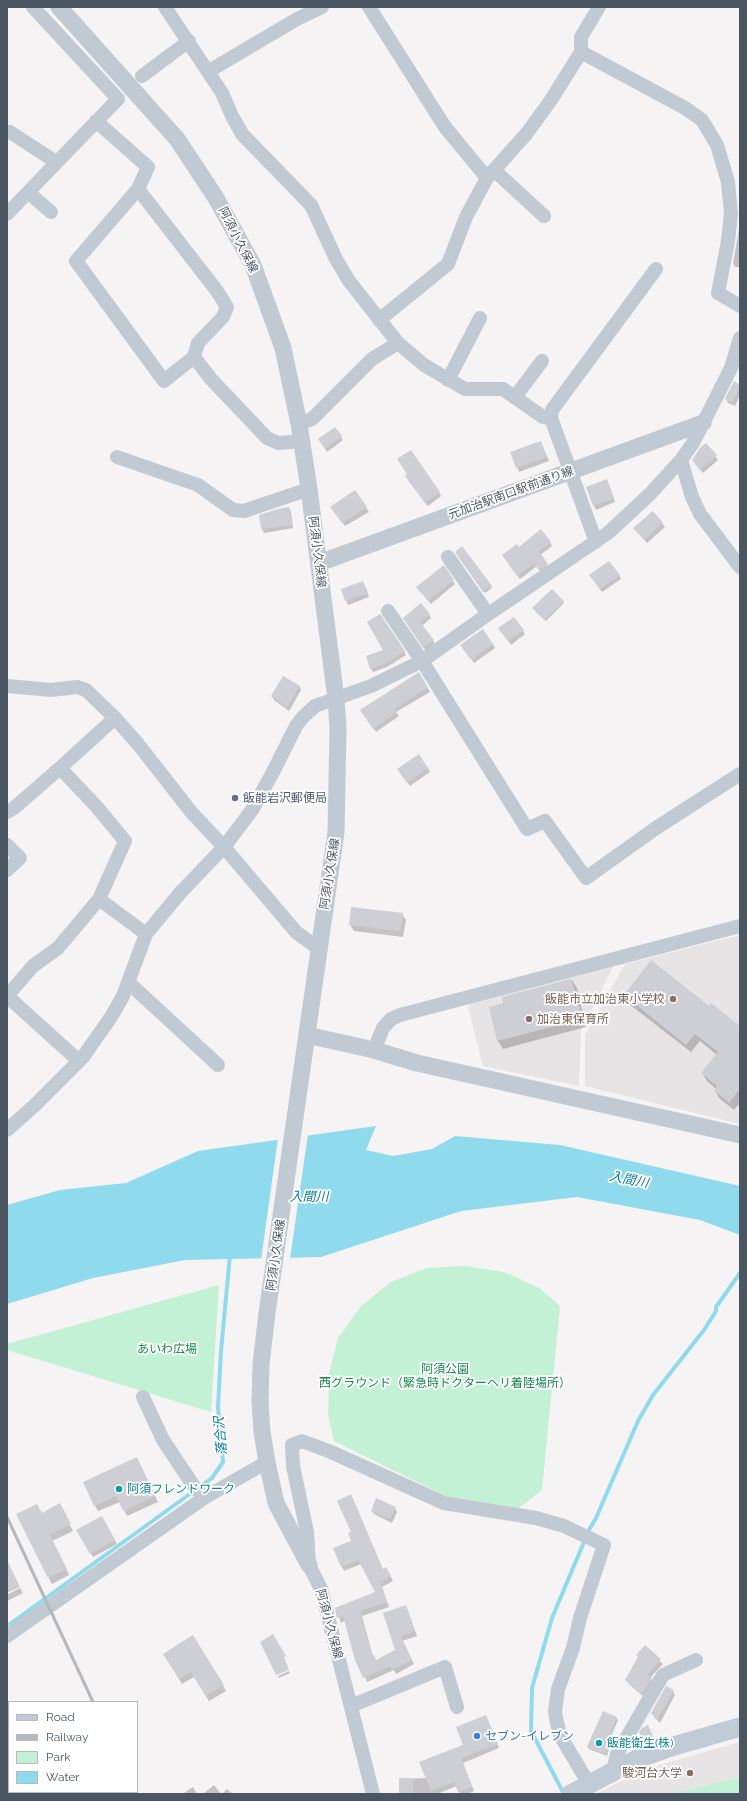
<!DOCTYPE html>
<html>
<head>
<meta charset="utf-8">
<style>
  body { margin:0 }
  #map { position:relative; width:747px; height:1801px; overflow:hidden; background:#f5f3f3; font-family:Raleway,sans-serif }
  canvas { display:block }
  .frame { position:absolute; inset:0; border:8px solid #4a5661; pointer-events:none }
  .legend { position:absolute; left:8px; top:1701px; width:130px; height:92px; box-sizing:border-box; background:#fff; border:1px solid #b7bbc0; margin:0; padding:5px 7px; list-style:none; font-size:12px; color:#4a5661 }
  .legend li { display:flex; align-items:center; gap:8px; height:20px }
  .legend b { width:20px; border:1px solid #b7bbc0 }
</style>
</head>
<body>
<div id="map">
<canvas width="747" height="1801"></canvas>
<div class="frame"></div>
<ul class="legend">
<li><b style="height:5px;background:#c1cbd6"></b>Road</li>
<li><b style="height:5px;background:#b5b8bd"></b>Railway</li>
<li><b style="height:11px;background:#c3f1d5"></b>Park</li>
<li><b style="height:11px;background:#90daee"></b>Water</li>
</ul>
</div>
<script>
const ctx = document.querySelector('canvas').getContext('2d');
ctx.lineJoin = 'round';
function fillPath(path, color) { ctx.fillStyle = color; ctx.fill(path, 'evenodd'); }
const poly = rows => new Path2D(rows.map(r => 'M' + r).join(''));
function strokePath(path, color, width, dash) { ctx.strokeStyle = color; ctx.lineWidth = width; ctx.lineCap = dash ? 'butt' : 'round'; ctx.setLineDash(dash || []); ctx.stroke(path); }
function label(font, color, halo, rows, align = 'center') {
  ctx.font = font + ' Raleway,"Noto Sans JP",sans-serif'; ctx.lineWidth = 3.5; ctx.setLineDash([]); ctx.textBaseline = 'middle'; ctx.strokeStyle = halo; ctx.fillStyle = color; for (const [text, x, y, turn = 0] of rows) {
    ctx.save(); ctx.translate(x, y); ctx.rotate((+turn || 0) * Math.PI / 180); ctx.textAlign = isNaN(turn) ? turn : align; if (halo) ctx.strokeText(text, 0, 0); ctx.fillText(text, 0, 0); ctx.restore();
  }
}
fillPath(poly([
  [740,935,740,1124,585,1086,585,1035,625,964],
  [616,961,581,1031,579,1086,483,1066,468,1007,476,999],
  [740,1742,740,1794,596,1794,621,1781,659,1765]
]), '#e6e4e5');
fillPath(poly([
  [465,1266,504,1272,539,1288,560,1306,542,1490,519,1508,446,1496,334,1441,328,1415,329,1374,338,1338,361,1306,391,1282,427,1268],
  [219,1285,211,1412,7,1350,7,1344],
  [740,1778,740,1794,680,1794,683,1791]
]), '#c3f1d5');
fillPath(poly([
  [376,1126,366,1150,393,1156,432,1149,455,1136,560,1145,740,1186,740,1235,700,1220,577,1197,461,1211,321,1257,185,1260,93,1278,7,1304,7,1205,60,1190,126,1183,198,1151]
]), '#90daee');
fillPath(poly([
  [308,1134,290,1259,261,1260,278,1138]
]), '#f5f3f3');
fillPath(poly([
  [740,223,740,267,735,267,733,263],
  [740,386,740,395,735,406,728,403,726,399],
  [341,437,343,440,327,452,321,443],
  [541,442,549,461,519,472,512,453],
  [706,444,718,460,703,473,695,464],
  [408,480,439,492,441,496,428,506],
  [608,484,615,502,596,510,587,488],
  [355,492,369,512,345,526,334,511],
  [289,508,291,512,293,528,264,533,262,529],
  [653,513,665,527,647,543,635,529],
  [550,542,552,546,540,555,549,568,541,573,537,566,520,579,505,558,519,548],
  [462,548,492,588,485,593,456,552],
  [619,575,621,579,602,592,593,579],
  [453,581,455,584,431,604,420,591],
  [365,586,369,597,348,605,342,590],
  [552,590,564,603,546,621,534,609],
  [429,615,431,618,422,626,435,644,426,651,406,622],
  [523,631,525,634,511,645,502,632],
  [493,644,495,648,474,663,464,649],
  [404,651,406,655,387,667,373,672,371,668],
  [419,673,430,692,396,712,399,716,376,732,364,714],
  [299,686,301,690,289,711,274,700,272,696],
  [428,768,430,772,410,786,400,773],
  [402,914,406,920,403,937,354,931,350,925],
  [572,980,577,988,586,1027,503,1049,498,1041,504,1004,503,998],
  [625,995,709,1008,740,1027,740,1103,734,1110,719,1098,715,1090,716,1089,707,1081,702,1073,717,1055,700,1041,691,1052,629,1004],
  [137,1458,158,1502,127,1516,120,1502,98,1511,95,1506],
  [395,1508,397,1512,392,1523,374,1514,372,1511],
  [63,1511,73,1531,52,1541,69,1575,52,1584,17,1515,42,1514],
  [102,1517,117,1544,93,1557,78,1530],
  [334,1549,383,1570,386,1568,393,1581,382,1587,389,1607,362,1616,373,1657,376,1661,397,1650,406,1606,417,1636,402,1641,414,1664,396,1674,394,1670,367,1682,346,1620,341,1623,336,1608,376,1593,361,1564,344,1571],
  [20,1588,23,1593,7,1601,7,1595],
  [193,1637,226,1691,209,1701,194,1677,182,1684,164,1654],
  [645,1646,663,1664,650,1678,653,1682,644,1697,629,1684,626,1680],
  [289,1671,290,1673,279,1678,278,1676],
  [673,1691,675,1695,660,1723,654,1717],
  [616,1718,618,1720,610,1739,611,1742,607,1756,589,1749,588,1747,593,1733,595,1733],
  [488,1721,499,1748,463,1763,474,1791,467,1794,460,1794,457,1786,437,1794,400,1794,400,1779,427,1778,465,1745],
  [647,1726,653,1738,646,1743,641,1732],
  [214,1785,221,1794,203,1794],
  [193,1787,197,1794,184,1794,184,1793],
  [227,1789,233,1794,222,1794]
]), '#0003');
strokePath(poly([
  [10,1624,212,1478,223,1462,218,1407,221,1351,230,1255],
  [564,1794,531,1731,532,1688,552,1618,589,1530,596,1518,638,1421,653,1395,704,1330,716,1311,716,1307,740,1273]
]), '#90daee', 4);
fillPath(poly([
  [734,381,740,385,740,387,732,403,725,399],
  [335,427,342,436,325,449,318,439],
  [541,441,547,457,516,468,510,452],
  [706,443,717,455,700,470,692,460,700,448],
  [411,450,440,492,425,503,405,476,407,474,397,459],
  [607,479,614,498,593,506,586,487],
  [355,490,367,507,342,523,330,507],
  [289,507,292,525,261,529,259,515,278,509],
  [653,511,663,523,644,540,633,528],
  [541,529,551,542,539,551,548,564,539,570,534,564,517,576,502,555,517,544,519,547],
  [462,546,492,586,483,592,455,552],
  [609,561,620,575,600,589,589,575],
  [444,565,454,580,428,601,416,587],
  [363,581,368,593,345,601,341,589],
  [552,589,564,601,544,620,532,608],
  [421,603,430,614,420,622,434,640,423,648,403,618],
  [380,614,405,651,385,664,370,669,366,656,383,650,367,622],
  [514,617,524,630,508,641,498,628],
  [483,629,493,644,471,660,460,645],
  [419,672,428,688,395,708,397,712,373,729,360,710],
  [283,676,300,686,287,708,271,696],
  [419,754,428,768,407,783,397,769],
  [351,907,403,913,400,931,349,925],
  [651,960,709,1006,711,1003,740,1026,740,1089,729,1103,714,1090,717,1086,701,1073,718,1052,695,1034,686,1045,624,995],
  [571,979,583,1019,497,1041,489,1007,503,1003,502,997],
  [137,1457,155,1496,123,1511,116,1496,94,1506,83,1482],
  [351,1494,383,1569,386,1567,391,1576,380,1582,387,1602,360,1611,372,1656,374,1655,376,1660,395,1650,383,1613,406,1605,415,1631,401,1636,412,1660,392,1670,390,1666,363,1678,355,1660,343,1616,337,1618,335,1608,375,1592,358,1560,341,1567,333,1548,351,1541,348,1533,351,1532,337,1501],
  [376,1498,396,1507,390,1519,371,1511],
  [60,1503,71,1524,50,1535,67,1569,48,1578,16,1514,37,1504,42,1513],
  [102,1516,115,1540,90,1554,76,1530],
  [7,1560,20,1587,7,1593],
  [273,1634,286,1656,284,1657,289,1670,276,1675,260,1642],
  [193,1635,224,1685,206,1696,191,1672,179,1679,163,1654],
  [645,1645,661,1659,647,1675,652,1678,642,1694,625,1680,638,1657,636,1655],
  [666,1686,674,1690,657,1720,651,1713],
  [603,1711,617,1717,609,1738,611,1738,605,1754,587,1747],
  [486,1715,498,1744,461,1758,472,1787,458,1792,454,1782,431,1791,419,1762,463,1745,456,1727],
  [648,1725,653,1736,644,1742,639,1732,642,1728],
  [399,1778,413,1778,413,1794,399,1794]
]), '#cdcfd5');
strokePath(poly([
  [165,7,222,93,232,116,242,134,311,205,336,259,349,281,398,343,424,365,465,389,503,389,543,417,551,418],
  [369,7,445,127,487,178],
  [581,52,581,37,599,7],
  [209,71,297,19,322,7],
  [142,76,189,41],
  [96,121,148,167,138,189,76,261,164,381,194,357,198,343,223,317,227,307,217,291,138,189],
  [10,132,56,162],
  [495,171,544,216],
  [29,193,51,212],
  [7,214,118,99,33,7],
  [379,320,448,264,466,217,487,178,527,133,551,100,581,52,685,108,702,120,717,145,728,182,731,214,728,241,718,293,740,306],
  [194,357,211,379,267,438,278,443,302,441],
  [448,380,480,318],
  [515,397,542,361],
  [299,424,312,419,372,359,398,343],
  [117,457,198,485,233,510,244,511,309,489],
  [681,460,692,497,700,514,740,567],
  [596,542,551,418,552,410,656,269],
  [448,557,488,614],
  [388,611,422,661,527,829,545,821,586,878,656,828,740,774],
  [7,686,51,690,77,687,86,690,115,718,138,744,192,813,224,847,296,932,319,949],
  [60,768,96,806,125,841,99,899],
  [7,812,14,808,60,768,115,718],
  [7,845,20,858,7,870],
  [129,983,218,1065],
  [7,996,33,966,58,948,99,899,146,934],
  [7,996,79,1061],
  [374,1050,383,1028,391,1019,400,1015,740,926],
  [7,1130,34,1106,83,1057,111,1017,123,996,146,934,180,893,224,847,252,810,273,772,296,726,303,717,315,706,371,686,422,661,484,617,608,533,650,494,681,460,693,443,731,368,740,338],
  [143,1397,163,1440,193,1485,204,1498],
  [7,1636,204,1498,267,1462],
  [351,1706,445,1667,457,1707],
  [613,1771,617,1754,663,1675,696,1660],
  [41,1792,45,1794],
  [373,1794,321,1589,309,1565,307,1532,293,1466,292,1445,302,1441,331,1452,444,1503,536,1518,564,1526,604,1545,580,1618,573,1648,558,1689,555,1712,557,1723,561,1737,589,1784]
]), '#c1cad2', 14);
strokePath(poly([
  [59,7,177,139,216,198,253,265,283,348,299,424,309,489,336,699,338,728,336,832,267,1313,261,1364,260,1402,262,1432,267,1462,276,1503,309,1565],
  [319,563,703,423],
  [307,1035,374,1050,417,1063,740,1135]
]), '#c1cad2', 17);
strokePath(poly([
  [571,1794,637,1759,674,1746,740,1727]
]), '#c1cbd6', 19);
strokePath(poly([
  [7,1517,93,1702],
  [135,1792,136,1794]
]), '#b5b8bd', 3);
for (const [x, y, r, color] of [
  [235,798,4,"#5c6f8a"],
  [673,999,4,"#8d6e63"],
  [529,1019,4,"#8d6e63"],
  [119,1489,4,"#0f9aa8"],
  [477,1736,4,"#3f7fe0"],
  [599,1743,4,"#0f9aa8"],
  [690,1773,4,"#8d6e63"]
]) { const dot = new Path2D(); dot.arc(x, y, r, 0, 2 * Math.PI); ctx.fillStyle = color; ctx.fill(dot); strokePath(dot, '#fff', 1.5); }
label('12px', '#4a5661', '#fff', [
  ["阿須小久保線",238,240,63],
  ["元加治駅南口駅前通り線",511,493,-20],
  ["阿須小久保線",317,552,83],
  ["阿須小久保線",330,874,-81],
  ["阿須小久保線",276,1255,-82],
  ["阿須小久保線",329,1624,75]
]);
label('12px', '#4e5e75', '#fff', [
  ["飯能岩沢郵便局",243,798]
], 'left');
label('12px', '#785e54', '#fff', [
  ["飯能市立加治東小学校",665,999],
  ["加治東保育所",537,1019,"left"],
  ["駿河台大学",682,1773]
], 'right');
label('12px', '#17864f', '#fff', [
  ["あいわ広場",167,1349],
  ["阿須公園",445,1369],
  ["西グラウンド（緊急時ドクターヘリ着陸場所）",445,1383]
]);
label('12px', '#0d838f', '#fff', [
  ["阿須フレンドワーク",127,1489],
  ["飯能衛生(株)",607,1743]
], 'left');
label('12px', '#366cbe', '#fff', [
  ["セブン-イレブン",485,1736]
], 'left');
label('italic 13px', '#0c7c9b', '#fff', [
  ["入間川",629,1180,11],
  ["入間川",309,1197],
  ["落合沢",221,1436,-95]
]);
</script>
</body>
</html>
